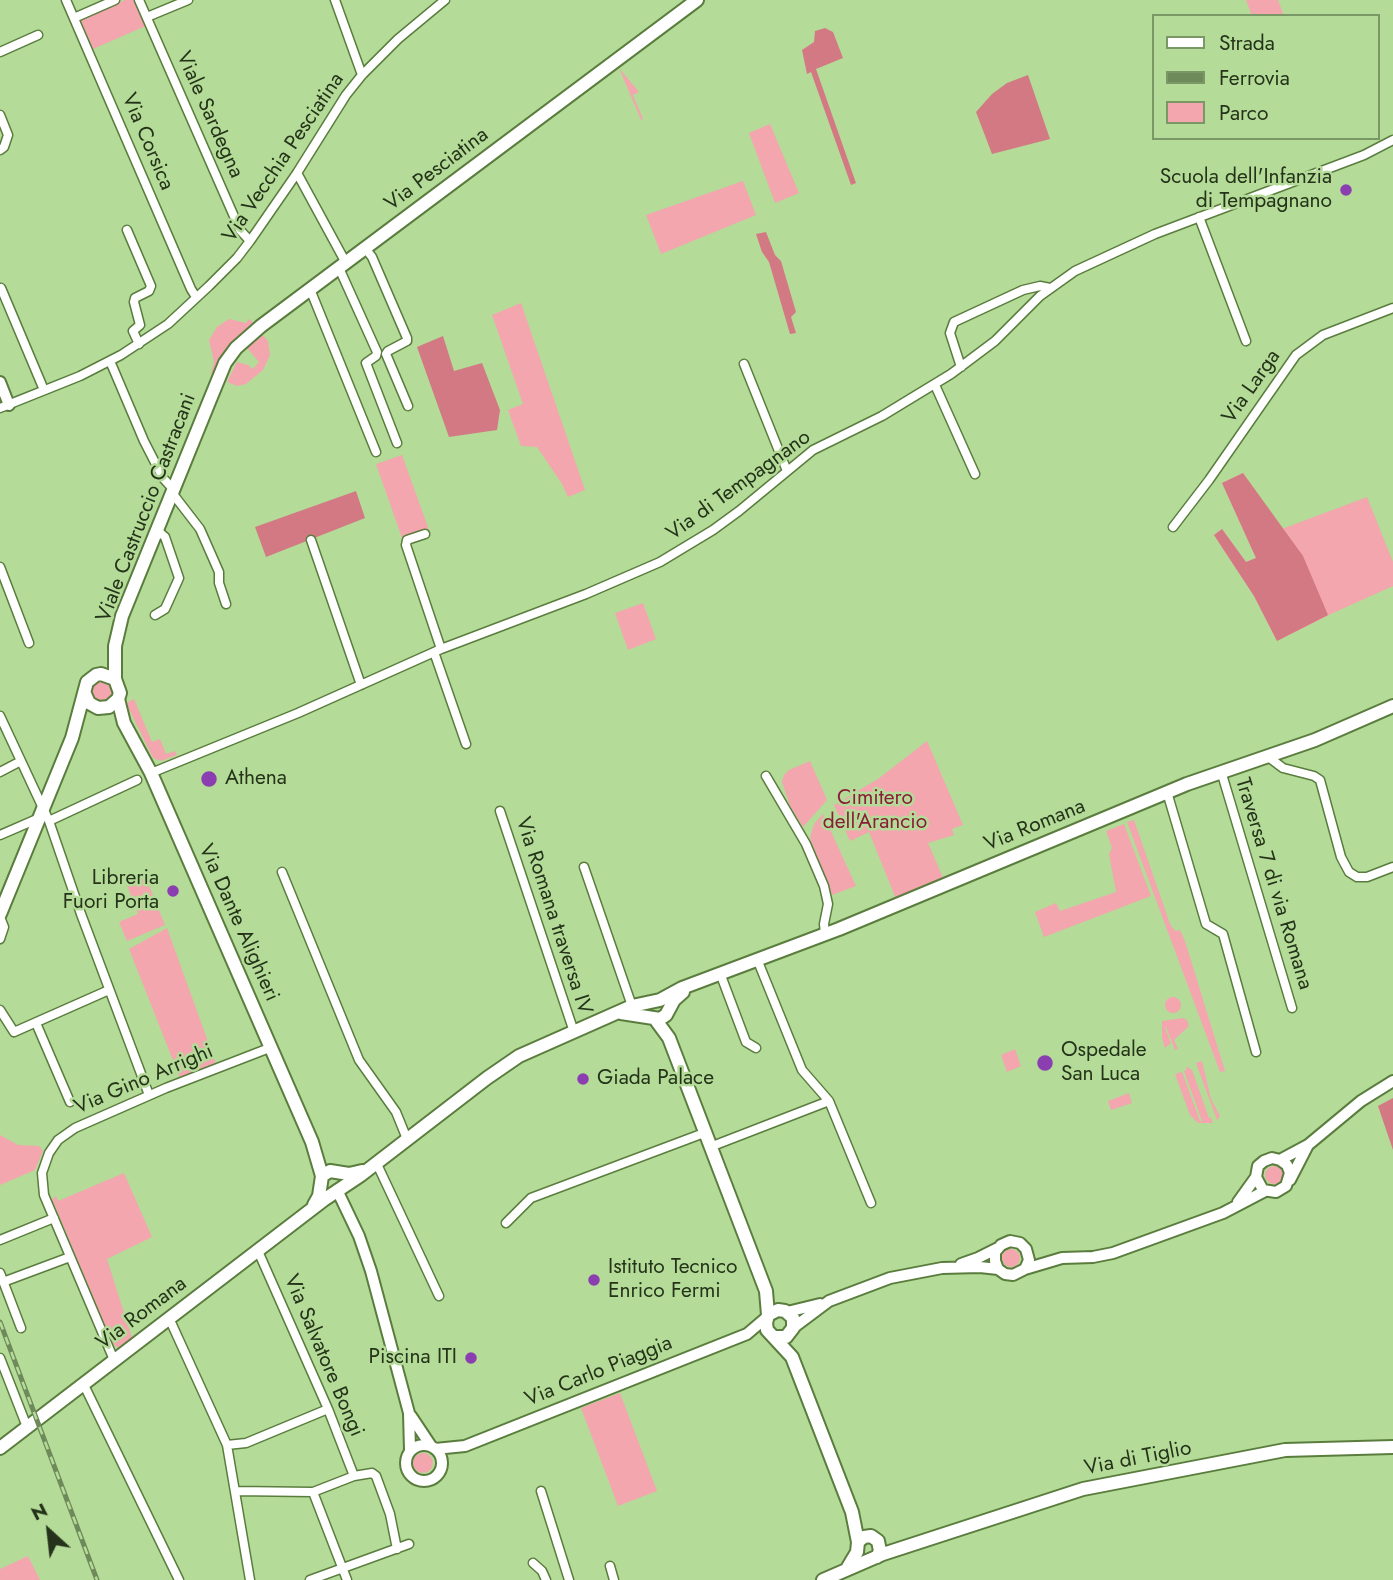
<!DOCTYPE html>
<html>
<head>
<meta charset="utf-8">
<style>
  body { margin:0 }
  #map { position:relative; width:1393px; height:1580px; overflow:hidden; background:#b4db98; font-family:Jost,sans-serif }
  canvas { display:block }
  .legend { position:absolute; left:1152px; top:14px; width:228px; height:126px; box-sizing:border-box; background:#b4db98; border:2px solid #7a9865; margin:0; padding:9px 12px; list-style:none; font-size:21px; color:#243319 }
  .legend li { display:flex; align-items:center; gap:14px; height:35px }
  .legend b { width:35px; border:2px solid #7a9865 }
  .north { position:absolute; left:14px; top:1496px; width:70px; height:70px; -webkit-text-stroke:5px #b4db98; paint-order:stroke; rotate:333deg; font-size:19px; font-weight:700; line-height:28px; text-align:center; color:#243319 }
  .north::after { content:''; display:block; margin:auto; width:24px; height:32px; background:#243319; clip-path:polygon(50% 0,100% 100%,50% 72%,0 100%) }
</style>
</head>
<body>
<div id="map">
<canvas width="1393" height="1580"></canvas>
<ul class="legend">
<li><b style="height:9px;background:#fff"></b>Strada</li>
<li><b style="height:9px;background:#6e895a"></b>Ferrovia</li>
<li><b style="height:19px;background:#f3a6ae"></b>Parco</li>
</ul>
<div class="north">N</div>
</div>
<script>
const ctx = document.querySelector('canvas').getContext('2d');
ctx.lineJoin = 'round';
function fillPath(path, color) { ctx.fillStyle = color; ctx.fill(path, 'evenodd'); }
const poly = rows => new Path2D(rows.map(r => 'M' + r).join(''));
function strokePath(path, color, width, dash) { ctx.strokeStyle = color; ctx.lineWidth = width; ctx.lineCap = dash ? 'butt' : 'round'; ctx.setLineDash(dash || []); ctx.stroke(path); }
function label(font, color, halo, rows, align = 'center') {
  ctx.font = font + ' Jost,sans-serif'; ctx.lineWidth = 5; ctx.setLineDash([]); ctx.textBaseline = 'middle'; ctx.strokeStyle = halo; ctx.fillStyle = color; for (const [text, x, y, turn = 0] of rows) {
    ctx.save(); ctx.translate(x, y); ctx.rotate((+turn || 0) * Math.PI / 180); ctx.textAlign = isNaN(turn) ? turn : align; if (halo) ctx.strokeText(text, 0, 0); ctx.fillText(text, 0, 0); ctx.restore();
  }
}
fillPath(poly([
  [125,0,137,0,148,25,93,49,80,20],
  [1246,0,1278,0,1284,16,1252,16],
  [619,68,639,92,633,95,643,119,641,120],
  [770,124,799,193,775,203,749,133],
  [743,181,756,215,661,254,646,215],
  [521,303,585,490,568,497,562,484,537,447,521,446,508,410,523,404,492,315],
  [229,319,246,323,249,319,255,324,232,342,214,373,211,374,214,362,209,340,217,327],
  [263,335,268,341,270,355,263,370,246,384,237,386,227,382,237,362,248,365,253,369,259,362,247,348],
  [402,455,429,530,402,538,376,464],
  [1243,473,1282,529,1367,497,1393,562,1393,586,1333,613,1277,641,1254,596,1214,535,1222,529,1246,562,1256,558,1222,483],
  [643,603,656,639,628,650,615,613],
  '92 691a10 10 0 1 1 20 0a10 10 0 1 1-20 0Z',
  [134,699,152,742,160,739,166,754,175,751,177,755,161,761,153,758,126,703],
  [927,741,963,825,952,829,954,835,928,843,944,880,896,899,869,832,850,841,834,805,878,779],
  [810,761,827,800,803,827,790,806,782,782,784,775,789,770],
  [823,814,856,886,832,895,810,838,814,824],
  [1134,820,1170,924,1175,931,1180,930,1185,941,1225,1071,1220,1072,1127,822],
  [1124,824,1151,896,1044,937,1035,912,1056,903,1060,911,1116,892,1109,854,1112,848,1106,831],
  [144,873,165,925,127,941,119,922,138,914,125,880],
  [167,928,216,1064,180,1078,129,949],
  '1165 1005a8 8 0 1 1 16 0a8 8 0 1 1-16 0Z',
  [1183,1018,1187,1020,1189,1026,1174,1040,1178,1049,1175,1050,1166,1027,1165,1028,1171,1043,1165,1048,1162,1038,1162,1021],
  [1015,1049,1021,1066,1007,1072,1001,1055],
  [1202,1061,1211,1099,1220,1116,1217,1120,1196,1063],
  [1186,1066,1192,1070,1209,1118,1211,1118,1213,1123,1198,1123,1190,1115,1175,1074,1182,1072,1200,1121,1202,1121,1184,1071,1187,1070],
  [1129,1093,1132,1103,1111,1110,1108,1101],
  [0,1135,18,1145,39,1146,43,1151,35,1170,0,1185],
  '1265 1175a9 9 0 1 1 18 0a9 9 0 1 1-18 0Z',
  [124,1173,152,1237,107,1259,132,1338,118,1348,112,1343,52,1199,56,1196,58,1201],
  '1002 1258a9 9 0 1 1 18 0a9 9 0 1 1-18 0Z',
  [620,1393,657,1491,618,1506,581,1408],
  '413 1463a10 10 0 1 1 20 0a10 10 0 1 1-20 0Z',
  [28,1556,40,1580,0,1580,0,1569]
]), '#f3a6ae');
fillPath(poly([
  [825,28,833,32,843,58,816,69,856,183,851,185,811,72,807,74,802,50,814,42,815,31],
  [1028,75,1050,139,992,154,976,112,992,94,1007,83],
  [766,232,775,255,781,261,796,312,791,317,796,333,790,334,769,262,762,252,756,234],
  [443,336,454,371,482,363,500,410,497,430,449,437,417,347],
  [1243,473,1303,556,1328,615,1277,641,1254,596,1214,535,1222,529,1246,562,1256,558,1222,483],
  [356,491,365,518,266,557,255,527],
  [1393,1098,1393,1150,1378,1106]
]), '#d37984');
const minor = poly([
  [66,0,191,289,196,297],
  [139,0,240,230,250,241],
  [335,0,362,75],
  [147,17,188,0],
  [74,18,115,0],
  [0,52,38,35],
  [0,115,8,135,4,147,0,150],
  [297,173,346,263],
  [1199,217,1246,341],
  [127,230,151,286,149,291,135,298,134,302,140,325,133,331,139,344],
  [365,248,372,257,407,338,407,341,388,351,386,354,408,406],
  [339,268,377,352,376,356,366,363,397,443],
  [1,288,44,390],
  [310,289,376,452],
  [110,361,144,441,163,478,174,490],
  [744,364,787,471],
  [961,367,950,333,954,322,1023,290,1040,286,1050,288],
  [935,385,975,474],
  [0,408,80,376,121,355,168,324,209,286,237,258,250,241,297,173,346,95,362,75,398,39,445,0],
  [173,494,200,529,219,572,219,583,226,604],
  [1173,527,1209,480,1296,355,1323,335,1393,308],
  [425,534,407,540,406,545,441,649],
  [311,540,361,685],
  [0,567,29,643],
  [155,615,165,609,179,578,165,537,157,530],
  [434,652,466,744],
  [0,716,49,821,81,914,149,1095],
  [1267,756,1283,768,1314,776,1320,780,1341,857,1349,872,1357,877,1367,877,1393,867],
  [1221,771,1292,1008],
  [0,772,21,761],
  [151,773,298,713,441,649,586,594,660,562,713,530,739,511,813,450,882,416,951,374,995,341,1040,296,1075,271,1155,234,1364,155,1393,140],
  [766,776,806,844,824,886,828,904,824,924,825,934],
  [1167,792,1206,924,1223,934,1256,1052],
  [500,811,574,1032],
  [49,821,137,780],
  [0,835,37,819],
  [584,867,632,1006],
  [282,872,359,1060,396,1112,407,1139],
  [0,917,4,927,0,939],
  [757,959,802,1070,829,1101,871,1203],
  [720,973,746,1042,756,1048],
  [0,1010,14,1032,109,990],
  [36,1023,70,1102],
  [710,1147,829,1101],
  [376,1162,439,1296],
  [506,1223,531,1198,704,1133],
  [0,1240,54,1218],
  [258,1251,328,1409,354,1476],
  [0,1273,21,1328],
  [3,1282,70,1257],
  [169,1318,227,1445,250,1580],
  [0,1358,27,1427],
  [114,1360,44,1195,42,1173,49,1153,58,1140,75,1128,166,1088,272,1047],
  [83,1383,179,1580],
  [227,1445,246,1443,328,1409],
  [235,1491,313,1492,354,1476,372,1473,376,1476,390,1514,397,1549],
  [541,1491,569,1580],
  [313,1492,347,1580],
  [533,1563,542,1571,546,1580],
  [610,1566,614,1580],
  [310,1580,409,1544]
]);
const tertiary = poly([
  [0,382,9,405],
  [1280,1160,1308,1145,1361,1101,1393,1081],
  [1290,1180,1308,1145],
  [337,1190,359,1236,371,1271,409,1413,410,1450],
  [1238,1202,1256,1177,1258,1166,1264,1161,1272,1158,1280,1160,1287,1165,1290,1173,1286,1186,1276,1192,1263,1190,1256,1177],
  [961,1264,978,1258,998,1248],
  [998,1269,995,1261,995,1252,1001,1245,1010,1241,1020,1243,1026,1249,1029,1260,1025,1269],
  [787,1312,820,1304],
  [793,1328,829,1301,890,1278,942,1268,980,1267,998,1269,1005,1274,1013,1275,1025,1269,1062,1258,1093,1257,1113,1253,1223,1213,1265,1191],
  [411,1416,431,1446],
  '406 1463a18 18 0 1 1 36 0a18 18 0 1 1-36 0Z',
  [435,1449,465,1446,747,1334,767,1317]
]);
const secondary = poly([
  [118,699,124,723,151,773,312,1142,322,1176,319,1196,314,1205],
  [621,1013,660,1019,666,1015,674,1000,683,992],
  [655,1019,669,1038,766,1291,768,1315],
  [322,1176,330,1171,349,1174,362,1171],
  [775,1337,786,1337,793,1328,793,1318,785,1311,778,1310,768,1315,766,1323,767,1330,792,1357,852,1512,858,1542],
  [0,1448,325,1199,361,1175,487,1078,519,1056,632,1006,660,1000,682,988,839,929,1187,784,1315,740,1393,706]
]);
const primary = poly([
  [85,694,89,703,98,708,109,707,118,699,120,693,115,679,115,646,122,616,209,402,225,363,236,348,261,326,697,0],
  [0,914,72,738,87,682,96,675,101,674,115,679],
  [848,1567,857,1552,858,1542,864,1537,871,1536,878,1541,880,1551,877,1557],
  [823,1580,883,1554,1083,1489,1285,1450,1393,1447]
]);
strokePath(minor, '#5a7d3e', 11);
strokePath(tertiary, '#5a7d3e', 14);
strokePath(secondary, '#5a7d3e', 16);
strokePath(primary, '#5a7d3e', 16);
strokePath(minor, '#fff', 8);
strokePath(tertiary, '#fff', 10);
strokePath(secondary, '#fff', 12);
strokePath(primary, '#fff', 12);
const rail = poly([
  [0,1322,97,1580]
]);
strokePath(rail, '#6e895a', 5);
strokePath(rail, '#b4db98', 2.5, [8]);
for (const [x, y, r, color] of [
  [1346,190,7,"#8a3eb0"],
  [209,779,9,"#8a3eb0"],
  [173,891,7,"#8a3eb0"],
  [1045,1063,9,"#8a3eb0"],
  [583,1079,7,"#8a3eb0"],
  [594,1280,7,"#8a3eb0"],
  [471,1358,7,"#8a3eb0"]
]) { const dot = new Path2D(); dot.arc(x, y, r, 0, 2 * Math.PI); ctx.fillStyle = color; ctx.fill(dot); strokePath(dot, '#b4db98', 2.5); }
label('21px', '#243319', '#b4db98', [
  ["Viale Sardegna",209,115,66],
  ["Via Corsica",147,142,67],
  ["Via Vecchia Pesciatina",284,158,-56],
  ["Via Pesciatina",437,170,-37],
  ["Via Larga",1252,387,-55],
  ["Via di Tempagnano",739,486,-36],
  ["Viale Castruccio Castracani",147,508,-69],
  ["Via Romana",1035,826,-22],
  ["Traversa 7 di via Romana",1273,884,73],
  ["Via Romana traversa IV",553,916,72],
  ["Via Dante Alighieri",238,923,66],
  ["Via Gino Arrighi",144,1080,-23],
  ["Via Romana",142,1314,-37],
  ["Via Salvatore Bongi",323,1356,67],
  ["Via Carlo Piaggia",599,1372,-22],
  ["Via di Tiglio",1138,1459,-11]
]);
label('21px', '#243319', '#b4db98', [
  ["Scuola dell'Infanzia",1332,178,"right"],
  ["di Tempagnano",1332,202,"right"],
  ["Athena",225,779],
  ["Libreria",159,879,"right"],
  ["Fuori Porta",159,903,"right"],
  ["Ospedale",1061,1051],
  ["San Luca",1061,1075],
  ["Giada Palace",597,1079],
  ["Istituto Tecnico",608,1268],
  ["Enrico Fermi",608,1292],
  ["Piscina ITI",457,1358,"right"]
], 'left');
label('21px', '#891d37', '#b4db98', [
  ["Cimitero",875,799],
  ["dell'Arancio",875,823]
]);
</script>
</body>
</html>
